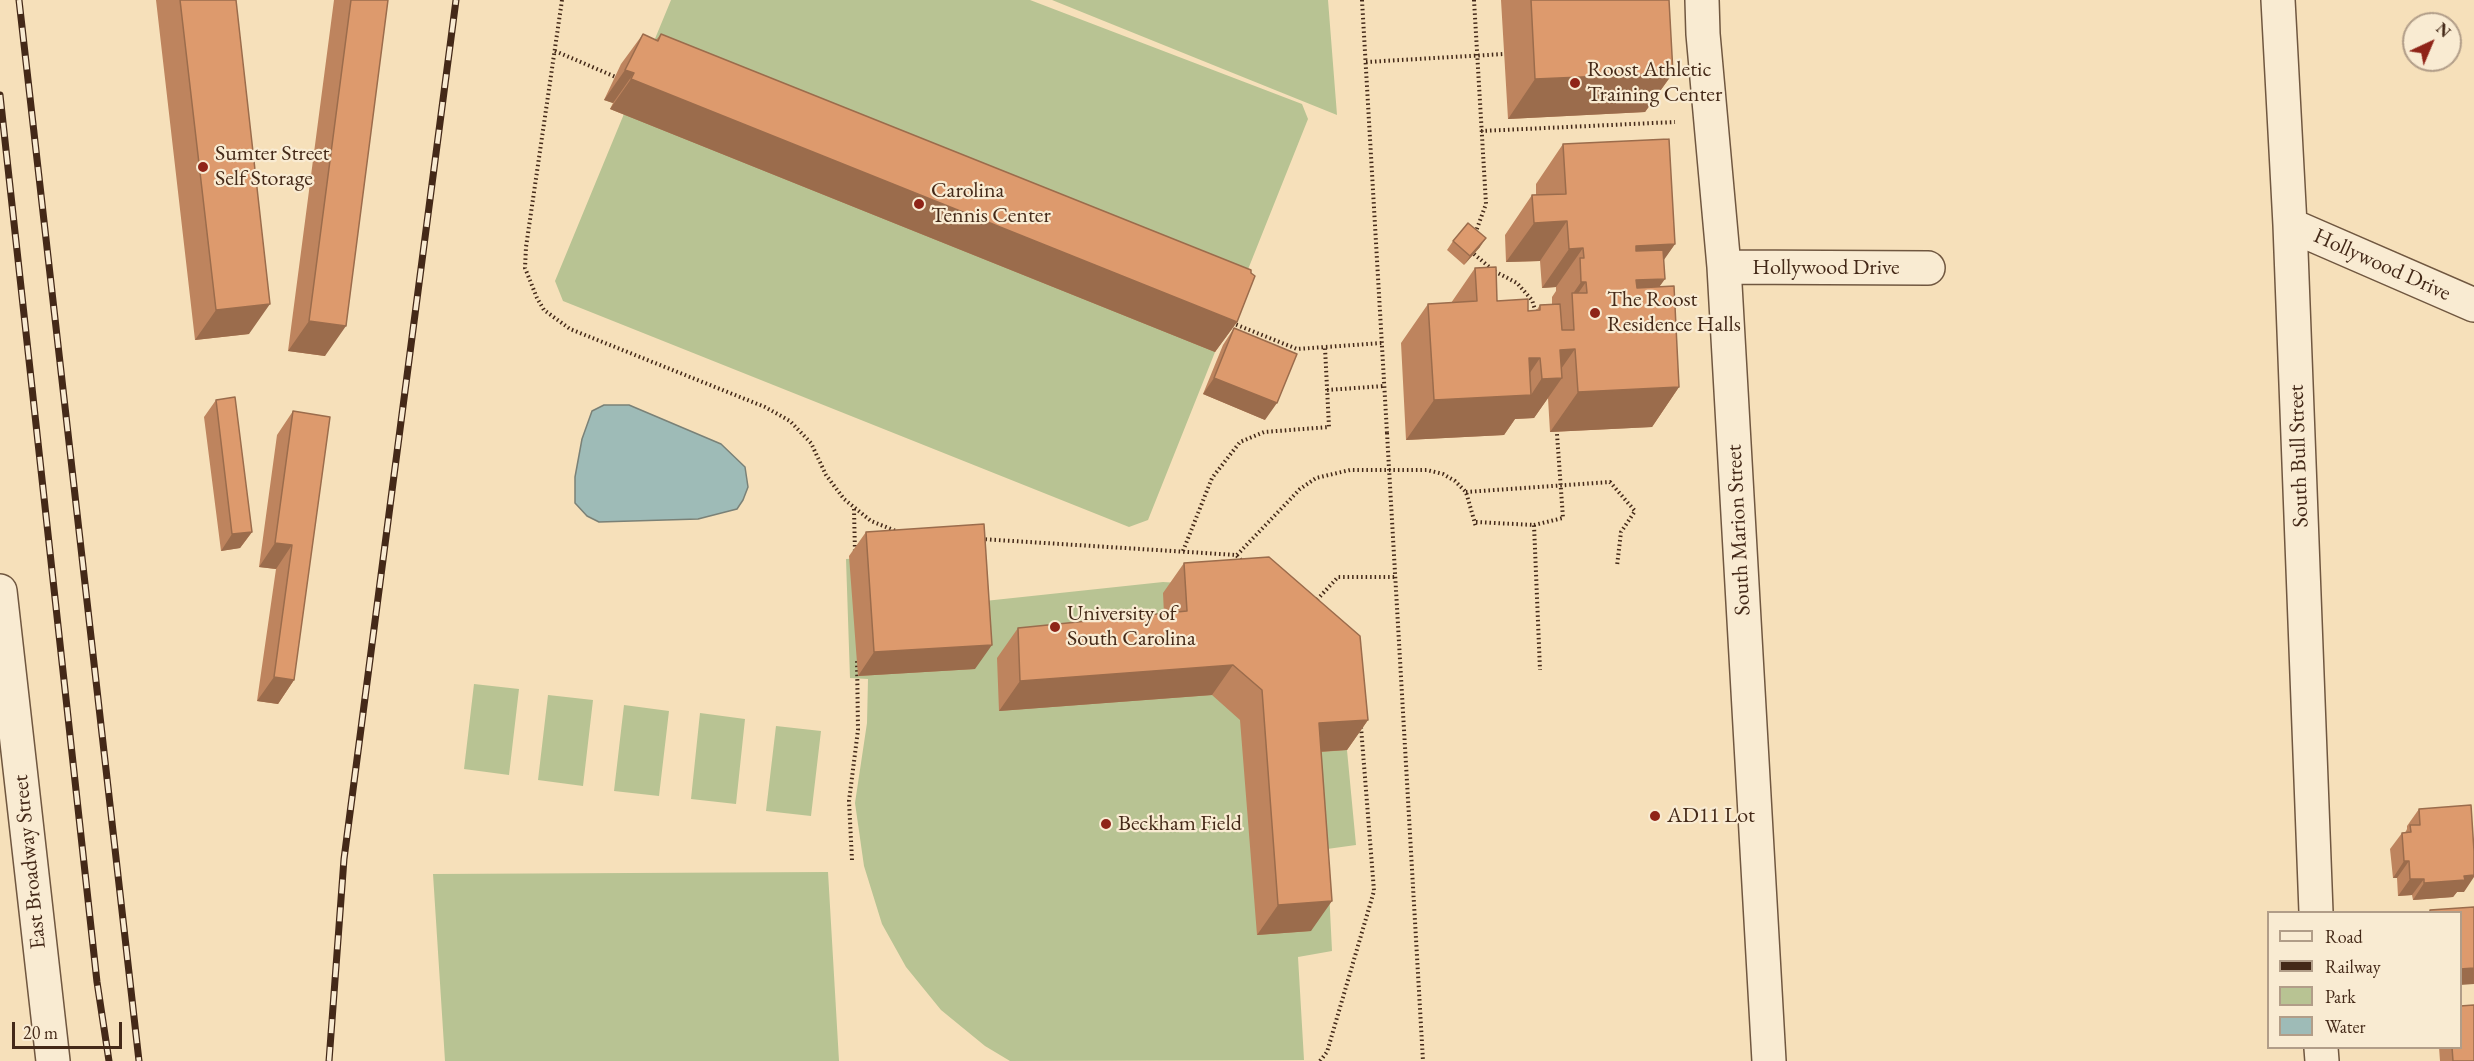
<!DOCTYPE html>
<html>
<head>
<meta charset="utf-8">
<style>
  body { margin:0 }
  #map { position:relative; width:2474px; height:1061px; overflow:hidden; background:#f6e0ba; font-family:"EB Garamond",serif }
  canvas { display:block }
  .legend { position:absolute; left:2267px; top:911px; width:195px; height:138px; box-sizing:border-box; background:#f9ebd2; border:2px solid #b19d88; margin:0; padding:8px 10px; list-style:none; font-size:18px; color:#442918 }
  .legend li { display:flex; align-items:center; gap:12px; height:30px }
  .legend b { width:30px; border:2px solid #b19d88 }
  .north { position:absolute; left:2402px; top:12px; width:60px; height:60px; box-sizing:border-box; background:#f9ebd2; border:2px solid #b19d88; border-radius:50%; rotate:44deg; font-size:16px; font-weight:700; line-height:24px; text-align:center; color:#442918 }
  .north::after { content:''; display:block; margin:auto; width:21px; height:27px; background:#8f2418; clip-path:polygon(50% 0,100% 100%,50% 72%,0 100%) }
  .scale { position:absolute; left:12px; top:1022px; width:110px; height:27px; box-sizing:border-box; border:3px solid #442918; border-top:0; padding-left:8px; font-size:18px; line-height:21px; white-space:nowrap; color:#442918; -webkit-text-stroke:4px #f9ebd2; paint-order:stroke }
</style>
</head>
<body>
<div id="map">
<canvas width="2474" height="1061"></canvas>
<ul class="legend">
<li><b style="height:8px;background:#f9ebd2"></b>Road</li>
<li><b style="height:8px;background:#442918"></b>Railway</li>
<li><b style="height:16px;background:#b8c393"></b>Park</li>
<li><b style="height:16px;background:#9ebbb7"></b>Water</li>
</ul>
<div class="north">N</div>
<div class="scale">20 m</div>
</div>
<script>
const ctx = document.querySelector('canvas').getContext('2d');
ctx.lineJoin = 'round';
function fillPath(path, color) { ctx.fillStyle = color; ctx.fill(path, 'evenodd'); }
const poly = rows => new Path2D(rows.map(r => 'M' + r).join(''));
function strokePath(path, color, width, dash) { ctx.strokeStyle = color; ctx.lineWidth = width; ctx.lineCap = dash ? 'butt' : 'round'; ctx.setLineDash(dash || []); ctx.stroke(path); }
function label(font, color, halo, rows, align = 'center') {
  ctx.font = font + ' "EB Garamond",serif'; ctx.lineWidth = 4.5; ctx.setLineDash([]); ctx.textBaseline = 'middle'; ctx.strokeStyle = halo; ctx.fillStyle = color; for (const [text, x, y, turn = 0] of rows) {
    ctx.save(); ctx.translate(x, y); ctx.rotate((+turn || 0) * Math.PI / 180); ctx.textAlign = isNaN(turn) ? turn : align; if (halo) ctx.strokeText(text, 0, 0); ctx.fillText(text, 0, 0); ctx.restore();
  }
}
fillPath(poly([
  [671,0,1030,0,1302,104,1308,119,1148,520,1129,527,563,301,555,281],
  [1052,0,1328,0,1337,115],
  [962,551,966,603,1163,582,1247,587,1339,666,1356,845,1327,849,1332,951,1298,957,1304,1060,1010,1061,985,1046,941,1010,906,967,882,924,864,866,855,803,867,723,868,679,850,678,846,559],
  [474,684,519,689,509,775,464,769],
  [548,695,593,700,583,786,538,780],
  [624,705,669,711,659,796,614,791],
  [700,713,745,719,736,804,691,799],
  [776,726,821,731,811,816,766,811],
  [828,872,839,1061,445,1061,433,874]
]), '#b8c393');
const water = poly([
  [604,405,629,405,721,444,745,467,748,487,743,500,737,509,698,519,599,522,587,516,575,503,575,477,582,439,592,411,604,405]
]);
fillPath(water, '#9ebbb7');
strokePath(water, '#7a8177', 1.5);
const street = poly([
  [1702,0,1703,34,1724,267,1769,1061],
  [2278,0,2290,225,2316,912],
  [2290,225,2474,305],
  [1724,267,1928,268],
  [0,591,53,1061],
  [2321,1048,2322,1061]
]);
strokePath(street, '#705740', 36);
strokePath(poly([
  [562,0,526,247,525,268,537,298,544,310,570,329,765,407,790,421,811,443,826,475,844,499,871,521,896,531],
  [1362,0,1387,433],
  [1474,0,1486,204,1475,234],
  [555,51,618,78],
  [1366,62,1504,54],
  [1481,131,1675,122],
  [1474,254,1494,271,1517,283,1532,300,1536,313],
  [1232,323,1297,349,1382,343],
  [1327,390,1384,386],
  [1466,492,1610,482,1635,511,1621,532,1617,566],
  [854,509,855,553],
  [1476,522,1534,525,1540,670],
  [1534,525,1563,518,1557,434],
  [981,539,1236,555,1243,562],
  [1183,551,1212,478,1240,442,1264,432,1329,427,1325,348],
  [1237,555,1300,489,1316,478,1350,470,1427,470,1443,474,1455,481,1466,492,1476,527],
  [1314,603,1338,577,1395,577],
  [852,860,849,801,858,730,857,659],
  [1320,1061,1327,1052,1374,891,1361,727]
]), '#442918', 4, [1.5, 3]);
strokePath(street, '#f9ebd2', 33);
const rail = poly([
  [19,0,139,1061],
  [0,95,97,982,109,1061],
  [329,1061,344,859,456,0]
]);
strokePath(rail, '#442918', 7);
strokePath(rail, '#f9ebd2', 4.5, [14]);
strokePath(poly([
  [1387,433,1423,1061]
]), '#442918', 4, [1.5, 3]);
fillPath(poly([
  [156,0,236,0,249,334,195,340],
  [334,0,388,0,325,356,288,351],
  [1501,0,1669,0,1673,73,1645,112,1508,119],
  [643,34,656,40,661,34,1237,322,1215,352,610,109,613,103,604,100,621,64],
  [1563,144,1675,244,1663,260,1659,287,1679,387,1652,427,1550,432,1548,398,1534,418,1515,419,1504,435,1406,440,1401,343,1428,304,1451,303,1475,268,1497,301,1528,311,1536,311,1540,305,1552,304,1552,297,1556,291,1556,287,1542,288,1540,261,1506,262,1505,235,1532,195,1536,195,1536,184],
  [1453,241,1480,247,1464,265,1447,250],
  [1234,328,1265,420,1203,394,1223,345],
  [216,400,252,532,240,548,221,551,204,417],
  [293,411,294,680,278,704,257,701,276,569,259,567,277,435],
  [866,532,975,669,858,676,849,556],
  [1184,563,1368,720,1347,750,1321,752,1311,931,1257,935,1240,720,1212,695,999,711,997,658,1018,628,1164,614,1163,593],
  [2419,809,2464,892,2457,892,2453,897,2413,900,2412,895,2398,896,2397,878,2393,878,2390,849,2402,833,2405,833,2407,829,2407,826],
  [2439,1047,2460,1047,2474,1061,2440,1061]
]), '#be845e');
fillPath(poly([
  [625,70,634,73,613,103,604,100],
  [1673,73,1645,112,1508,119,1535,79],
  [631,79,1237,322,1215,352,610,109],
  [1567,221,1540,261,1506,262,1534,223],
  [1486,238,1480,247,1464,265,1470,256],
  [1675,244,1650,280,1665,279,1637,318,1636,246],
  [1583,248,1556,287,1542,288,1569,249],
  [1581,282,1586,282,1572,302,1572,295],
  [270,304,249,334,195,340,216,310],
  [309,321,346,326,325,356,288,351],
  [1575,349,1554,379,1562,378,1534,418,1515,419,1504,435,1406,440,1434,400,1529,358,1540,358,1514,396,1531,395,1560,350],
  [1214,378,1277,403,1265,420,1203,394],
  [1679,387,1652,427,1550,432,1578,392],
  [252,532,240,548,221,551,232,534],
  [275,543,292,545,276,569,259,567],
  [992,645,975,669,858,676,874,652],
  [1233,665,1212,695,999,711,1020,681],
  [274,677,294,680,278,704,257,701],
  [1368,720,1347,750,1298,753,1319,723],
  [2404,861,2409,861,2397,878,2393,878],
  [2474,875,2474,877,2464,892,2457,892,2453,897,2413,900,2424,883,2464,876],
  [2410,879,2424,879,2412,895,2398,896],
  [1332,901,1311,931,1257,935,1278,905],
  [2474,968,2474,984,2460,985,2460,969]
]), '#9b6c4c');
const building = poly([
  [180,0,236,0,270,304,216,310,180,0],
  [351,0,388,0,346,326,309,321,351,0],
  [1531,0,1669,0,1673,73,1535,79,1531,0],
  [643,34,658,41,661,34,1251,270,1251,273,1255,276,1237,322,631,79,634,73,625,70,643,34],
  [1669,139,1675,244,1636,246,1636,251,1663,250,1665,279,1636,280,1637,288,1674,286,1679,387,1578,392,1575,349,1560,350,1562,378,1542,379,1540,358,1529,358,1531,395,1434,400,1428,304,1477,301,1475,268,1496,267,1497,301,1528,299,1528,311,1540,310,1540,305,1560,304,1562,330,1574,330,1572,293,1587,293,1586,282,1581,282,1580,258,1584,258,1583,248,1569,249,1567,221,1534,223,1532,195,1566,194,1563,144,1669,139],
  [1468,223,1486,238,1470,256,1453,241,1468,223],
  [1234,328,1297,354,1277,403,1214,378,1234,328],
  [235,397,252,532,232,534,216,400,235,397],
  [293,411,330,417,294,680,274,677,292,545,275,543,293,411],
  [984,524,992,645,874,652,866,532,984,524],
  [1269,557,1360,636,1368,720,1319,723,1332,901,1278,905,1262,690,1233,665,1020,681,1018,628,1187,611,1184,563,1269,557],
  [2471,805,2474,851,2474,875,2464,876,2465,880,2424,883,2424,879,2410,879,2409,861,2404,861,2402,833,2411,832,2410,825,2420,825,2419,809,2471,805],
  [2474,907,2474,968,2460,969,2460,912,2430,912,2430,910,2474,907],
  [2474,1005,2474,1061,2453,1061,2452,1047,2460,1047,2460,1006,2474,1005]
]);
fillPath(building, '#dd9a6d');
strokePath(building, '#9b6c4c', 1.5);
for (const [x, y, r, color] of [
  [1575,83,6,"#8f2418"],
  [203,167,6,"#8f2418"],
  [919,204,6,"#8f2418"],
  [1595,313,6,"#8f2418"],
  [1055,627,6,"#8f2418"],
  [1655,816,6,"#8f2418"],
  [1106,824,6,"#8f2418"]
]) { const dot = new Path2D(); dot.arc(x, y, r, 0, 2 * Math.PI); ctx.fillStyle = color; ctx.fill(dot); strokePath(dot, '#f9ebd2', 2); }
label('22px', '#442918', '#f9ebd2', [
  ["Roost Athletic",1587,70],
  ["Training Center",1587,95],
  ["Sumter Street",215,154],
  ["Self Storage",215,179],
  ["Carolina",931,191],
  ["Tennis Center",931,216],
  ["The Roost",1607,300],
  ["Residence Halls",1607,325],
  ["University of",1067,614],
  ["South Carolina",1067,639],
  ["AD11 Lot",1667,816],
  ["Beckham Field",1118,824]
], 'left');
label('22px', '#442918', '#f9ebd2', [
  ["Hollywood Drive",2382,265,24],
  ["Hollywood Drive",1826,268],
  ["South Bull Street",2299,456,-92],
  ["South Marion Street",1739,530,-93],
  ["East Broadway Street",30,862,-96]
]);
</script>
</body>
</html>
